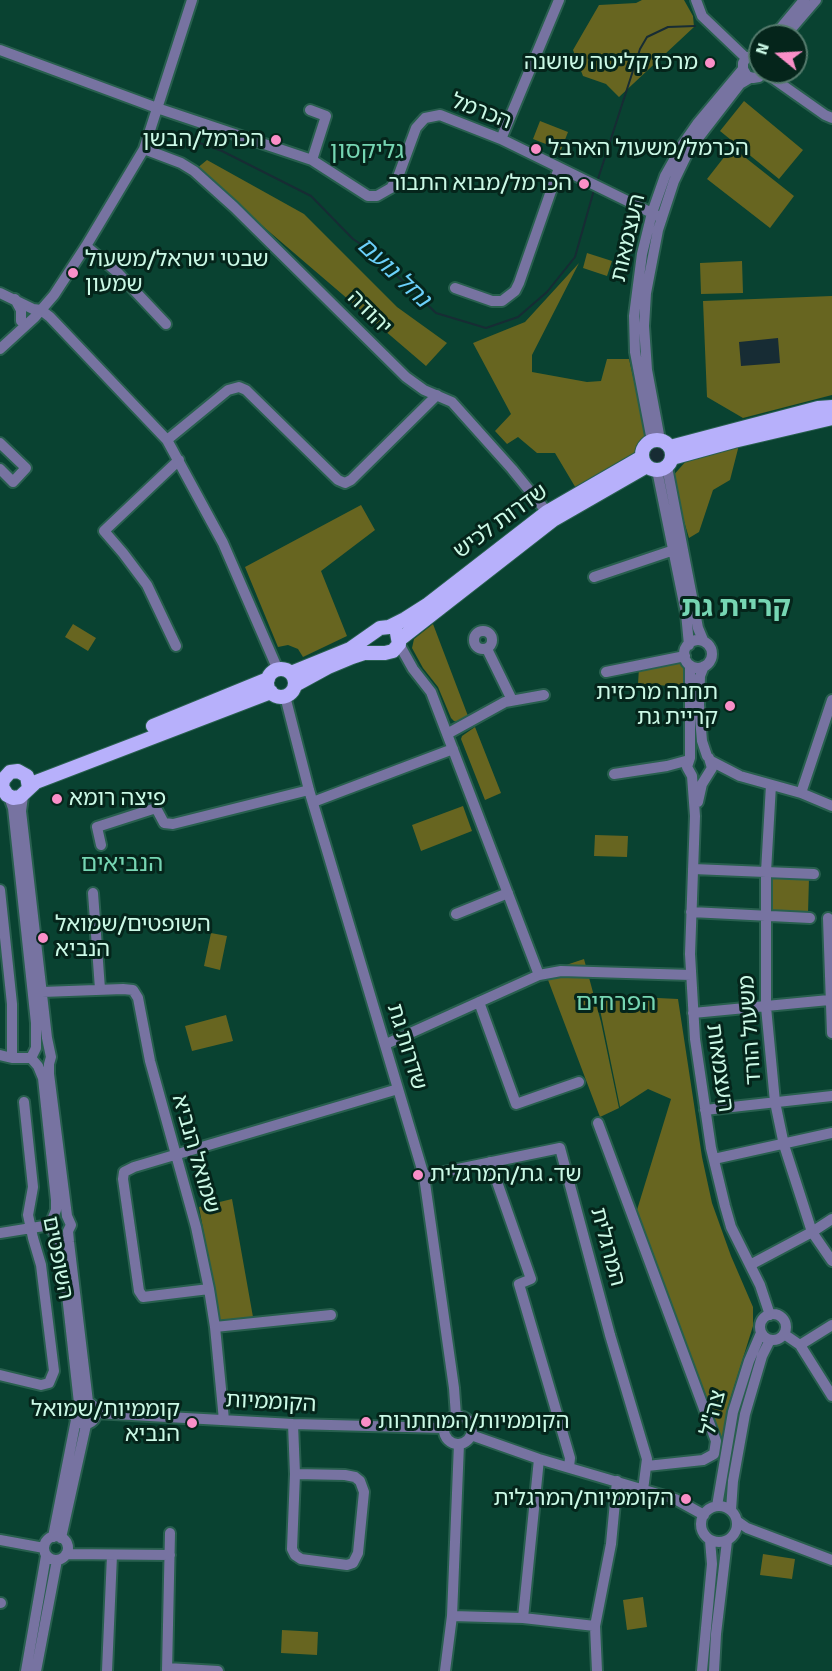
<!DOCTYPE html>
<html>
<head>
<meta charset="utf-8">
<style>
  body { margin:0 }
  #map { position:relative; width:832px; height:1671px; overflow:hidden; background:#094231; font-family:Signika,sans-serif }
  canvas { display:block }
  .north { position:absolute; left:748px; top:24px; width:60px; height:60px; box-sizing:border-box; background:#05251b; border:2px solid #547a6c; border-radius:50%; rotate:288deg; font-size:16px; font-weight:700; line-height:24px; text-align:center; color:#cbf9e6 }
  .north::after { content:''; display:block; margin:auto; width:21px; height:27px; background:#fa8fc8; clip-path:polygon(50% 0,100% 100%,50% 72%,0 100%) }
</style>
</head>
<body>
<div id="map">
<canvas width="832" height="1671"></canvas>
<div class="north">N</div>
</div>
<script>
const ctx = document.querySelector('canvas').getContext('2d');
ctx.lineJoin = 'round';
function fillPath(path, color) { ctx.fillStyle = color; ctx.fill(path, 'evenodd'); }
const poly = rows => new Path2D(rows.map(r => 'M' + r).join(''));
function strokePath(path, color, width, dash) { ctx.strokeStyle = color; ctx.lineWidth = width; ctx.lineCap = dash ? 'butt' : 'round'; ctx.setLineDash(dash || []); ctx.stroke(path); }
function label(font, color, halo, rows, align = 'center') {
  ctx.font = font + ' Signika,"Noto Sans Hebrew",sans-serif'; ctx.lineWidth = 6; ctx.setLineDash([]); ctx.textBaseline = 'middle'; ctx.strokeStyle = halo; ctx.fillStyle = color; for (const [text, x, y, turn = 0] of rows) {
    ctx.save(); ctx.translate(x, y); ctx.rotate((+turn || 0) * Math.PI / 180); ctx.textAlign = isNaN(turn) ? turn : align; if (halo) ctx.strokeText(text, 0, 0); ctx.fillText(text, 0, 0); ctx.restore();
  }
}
fillPath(poly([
  [642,0,684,0,693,16,694,27,619,97,606,84,583,76,573,50,599,5,636,3],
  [744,101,803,150,779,179,720,131],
  [540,121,568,132,561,150,533,139],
  [732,147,794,196,770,228,707,179],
  [207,160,304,214,397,307,447,343,426,366,196,169],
  [587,253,612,261,607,276,583,268],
  [742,261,743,293,701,294,700,263],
  [579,263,532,355,532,372,587,382,601,381,607,359,629,359,647,438,640,445,638,456,577,490,555,453,537,453,518,437,507,444,495,431,511,414,473,343,525,322],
  [832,296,832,395,743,418,707,397,703,301],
  [739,445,730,480,713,490,699,532,689,538,671,478,687,460],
  [361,505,375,530,321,571,347,636,303,657,298,649,288,645,278,647,245,567],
  [73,624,96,638,88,651,65,637],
  [433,624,468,716,458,722,454,721,451,718,438,687,423,668,412,648,414,639],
  [677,660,687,671,688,687,638,684,639,668],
  [475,727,501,793,485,800,461,739,462,736],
  [463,806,472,831,421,851,412,825],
  [595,835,628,836,627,857,594,856],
  [771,877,809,878,808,913,770,912],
  [211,933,227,936,220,970,204,966],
  [584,959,601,1022,619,1108,600,1117,545,972],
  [597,995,678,999,702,1157,712,1203,731,1256,753,1307,753,1326,729,1403,725,1447,637,1210,671,1099,648,1089,620,1107],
  [226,1015,233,1041,192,1051,185,1026],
  [232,1199,253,1317,220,1320,199,1207],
  [763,1554,795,1559,792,1579,760,1575],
  [643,1597,647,1627,627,1630,623,1600],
  [282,1630,318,1632,317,1655,281,1653]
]), '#676520');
fillPath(poly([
  [778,338,780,363,741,366,739,342],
  '649 455a9 9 0 1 1 18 0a9 9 0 1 1-18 0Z'
]), '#172c34');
strokePath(poly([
  [180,136,222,151,311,196,353,239,371,251,436,313,486,328,518,317,547,292,575,257,594,190],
  [597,182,640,49,647,37,668,27,695,26]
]), '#172c34', 2);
const minor = poly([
  [696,0,702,16,746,58],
  [774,36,804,0],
  [785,36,816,0],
  [0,50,157,108,312,160,368,196,377,196,391,188,398,177,416,128,425,118,440,115,501,139,662,218],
  [760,56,753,55,746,58,743,63,743,69,747,76,753,78,759,77,764,72],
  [764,72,825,115,832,118],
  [310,110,326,116,312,160],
  [501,139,559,0],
  [144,149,181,163,194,171,234,207,406,377,424,390,452,402,512,469,551,517],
  [86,246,117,272,166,324],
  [455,288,492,301,502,301,515,291,519,283,559,168],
  [0,293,33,309,41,310,50,317,167,440,223,543,278,670],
  [15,299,21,310,21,321],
  [0,349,35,317,54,295,86,246,144,149,192,0],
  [167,440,228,390,239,387,246,390,338,480,345,483,351,480,437,395],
  [660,440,647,370,644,326,646,293,658,230,674,181,689,150,740,84,750,78],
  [652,441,635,352,634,316,642,254,652,213,665,176,683,144,697,124,743,69],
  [0,443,26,468,13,482,0,469],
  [667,467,698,628,703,640],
  [657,470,686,613,689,645],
  [594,577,674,550],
  '474 640a9 9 0 1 1 18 0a9 9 0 1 1-18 0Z',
  '684 654a14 14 0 1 1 28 0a14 14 0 1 1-28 0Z',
  [399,644,413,669,431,692,539,975],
  [176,646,147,585,123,553,104,531,179,460],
  [487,649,512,700],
  [690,666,690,758,687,767,692,776,695,816,690,954,695,1039,711,1148,725,1206,731,1227,760,1285,770,1315],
  [704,666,700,676,699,705,702,741,707,756],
  [606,672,685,656],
  [285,696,309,790,424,1176,454,1388,456,1416],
  [447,734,505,702,544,695],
  [711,761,740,776,801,793,832,806],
  [614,774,667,766,689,760],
  [771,785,766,872,766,1007,775,1102,784,1145,812,1232,832,1261],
  [801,793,832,700],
  [23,796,21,811,47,1038,51,1057,49,1064,49,1074,67,1216,71,1225,68,1231,69,1242,88,1402],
  [9,797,13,808,36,1023,36,1048,31,1058,38,1066,43,1078,56,1200,56,1210,50,1225,53,1232,58,1235],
  [313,802,453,749],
  [698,802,702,784,712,768,709,758],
  [101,845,97,827,156,808,164,823,173,824,309,790],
  [693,869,814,874],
  [0,890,12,1004,12,1058],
  [93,893,100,989],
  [691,912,810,918],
  [456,914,508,893],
  [828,918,832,1033],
  [42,992,123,989,133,990,138,998,150,1061,196,1227,209,1289,215,1327,224,1420],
  [479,1002,516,1104,579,1082],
  [693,1013,829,1000],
  [386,1044,539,975,561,971,691,975],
  [0,1055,12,1058,31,1058],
  [705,1110,832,1096],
  [598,1123,716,1441,714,1454,703,1460,647,1466],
  [714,1159,832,1133],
  [490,1162,531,1279,519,1284,570,1458,569,1467],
  [424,1176,560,1148,610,1335,647,1459,643,1490],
  [0,1233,50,1225],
  [58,1235,62,1250,79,1403],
  [750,1265,812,1232,832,1219],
  [209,1289,143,1297,139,1291,123,1179,124,1172,134,1167,398,1089],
  '760 1327a13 13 0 1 1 26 0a13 13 0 1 1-26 0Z',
  [215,1327,331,1315],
  [784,1334,800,1345,832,1396],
  [800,1345,832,1325],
  [0,1375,41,1385,49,1383,54,1371,41,1265,33,1238,28,1215,33,1187,24,1102],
  '74 1413a11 11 0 1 1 22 0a11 11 0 1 1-22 0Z',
  [96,1413,293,1424,444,1428],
  '444 1430a14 14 0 1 1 28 0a14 14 0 1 1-28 0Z',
  [293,1424,295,1474,292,1549,295,1555,301,1559,347,1565,353,1563,358,1553,364,1492,360,1481,355,1477,345,1475,295,1474],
  [471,1435,539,1459,675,1499,704,1515],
  '701 1524a18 18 0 1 1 36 0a18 18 0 1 1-36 0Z',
  [717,1506,733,1412,749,1361,761,1333],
  [731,1510,733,1481,745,1414,762,1356,770,1340],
  [737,1521,747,1528,832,1560],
  '44 1548a12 12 0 1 1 24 0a12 12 0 1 1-24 0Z',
  [53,1537,76,1420],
  [61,1538,86,1425],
  [0,1540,44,1548],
  [66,1554,170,1555],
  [0,1603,1,1603],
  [452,1616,523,1618,595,1626],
  [523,1618,539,1459],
  [167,1668,218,1671],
  [26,1671,46,1556],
  [36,1671,57,1560],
  [107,1671,112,1555],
  [167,1671,170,1533],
  [445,1671,452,1616,459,1444],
  [597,1671,595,1626,611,1544,617,1481],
  [702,1671,712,1564,710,1540],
  [714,1671,716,1634,727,1541]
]);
const major = poly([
  '642 455a15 15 0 1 1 30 0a15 15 0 1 1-30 0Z',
  [670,447,818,408,832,407],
  [672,458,734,441,832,418],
  [399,640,553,520,647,466],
  '267 683a14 14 0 1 1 28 0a14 14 0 1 1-28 0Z',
  [291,673,350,649,380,628,389,627,405,619,427,605,547,512,642,457],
  [295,685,328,667,352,657,364,653,385,653,393,651,399,644,397,633],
  [153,726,268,679],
  [29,788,27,776,18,771,10,772,3,780,2,787,7,795,13,798,20,797,36,782,271,692]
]);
strokePath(minor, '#285f4e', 14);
strokePath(major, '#285f4e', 16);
strokePath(minor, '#7773a1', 10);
strokePath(major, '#b7b0fb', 14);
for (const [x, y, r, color] of [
  [710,63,6,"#fa8fc8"],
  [276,140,6,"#fa8fc8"],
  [536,149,6,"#fa8fc8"],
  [584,184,6,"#fa8fc8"],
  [73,273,6,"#fa8fc8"],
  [730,706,6,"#fa8fc8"],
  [57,799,6,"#fa8fc8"],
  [43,938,6,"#fa8fc8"],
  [418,1175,6,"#fa8fc8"],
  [366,1422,6,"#fa8fc8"],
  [192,1423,6,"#fa8fc8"],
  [686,1499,6,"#fa8fc8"]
]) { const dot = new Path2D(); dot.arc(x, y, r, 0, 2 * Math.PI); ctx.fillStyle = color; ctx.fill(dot); strokePath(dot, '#05251b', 2); }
label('22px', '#cbf9e6', '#05251b', [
  ["מרכז קליטה שושנה",698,63],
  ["הכרמל/הבשן",264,140],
  ["הכרמל/משעול הארבל",548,149,"left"],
  ["הכרמל/מבוא התבור",572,184],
  ["שבטי ישראל/משעול",85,260,"left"],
  ["שמעון",85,285,"left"],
  ["תחנה מרכזית",718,693],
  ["קריית גת",718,718],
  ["פיצה רומא",69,799,"left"],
  ["השופטים/שמואל",55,925,"left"],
  ["הנביא",55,950,"left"],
  ["שד. גת/המרגלית",430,1175,"left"],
  ["קוממיות/שמואל",180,1410],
  ["הנביא",180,1435],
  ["הקוממיות/המחתרות",378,1422,"left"],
  ["הקוממיות/המרגלית",674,1499]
], 'right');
label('22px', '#cbf9e6', '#05251b', [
  ["הכרמל",481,112,21],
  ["העצמאות",629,238,-77],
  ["יהודה",369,313,45],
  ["שדרות לכיש",501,522,-36],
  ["משעול הורד",751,1030,-94],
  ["שדרות גת",406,1047,73],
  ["העצמאות",719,1068,82],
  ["שמואל הנביא",195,1154,74],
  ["המרגלית",607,1247,75],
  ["השופטים",57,1258,79],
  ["הקוממיות",271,1403,3],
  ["צה\"ל",714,1413,-76]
]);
label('24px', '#76d6b3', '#05251b', [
  ["גליקסון",367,152],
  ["הנביאים",122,865],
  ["הפרחים",616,1004]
]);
label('italic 24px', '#6bd0fa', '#05251b', [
  ["נחל נועם",393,273,43]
]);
label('bold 28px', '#76d6b3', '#05251b', [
  ["קריית גת",736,609]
]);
</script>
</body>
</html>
